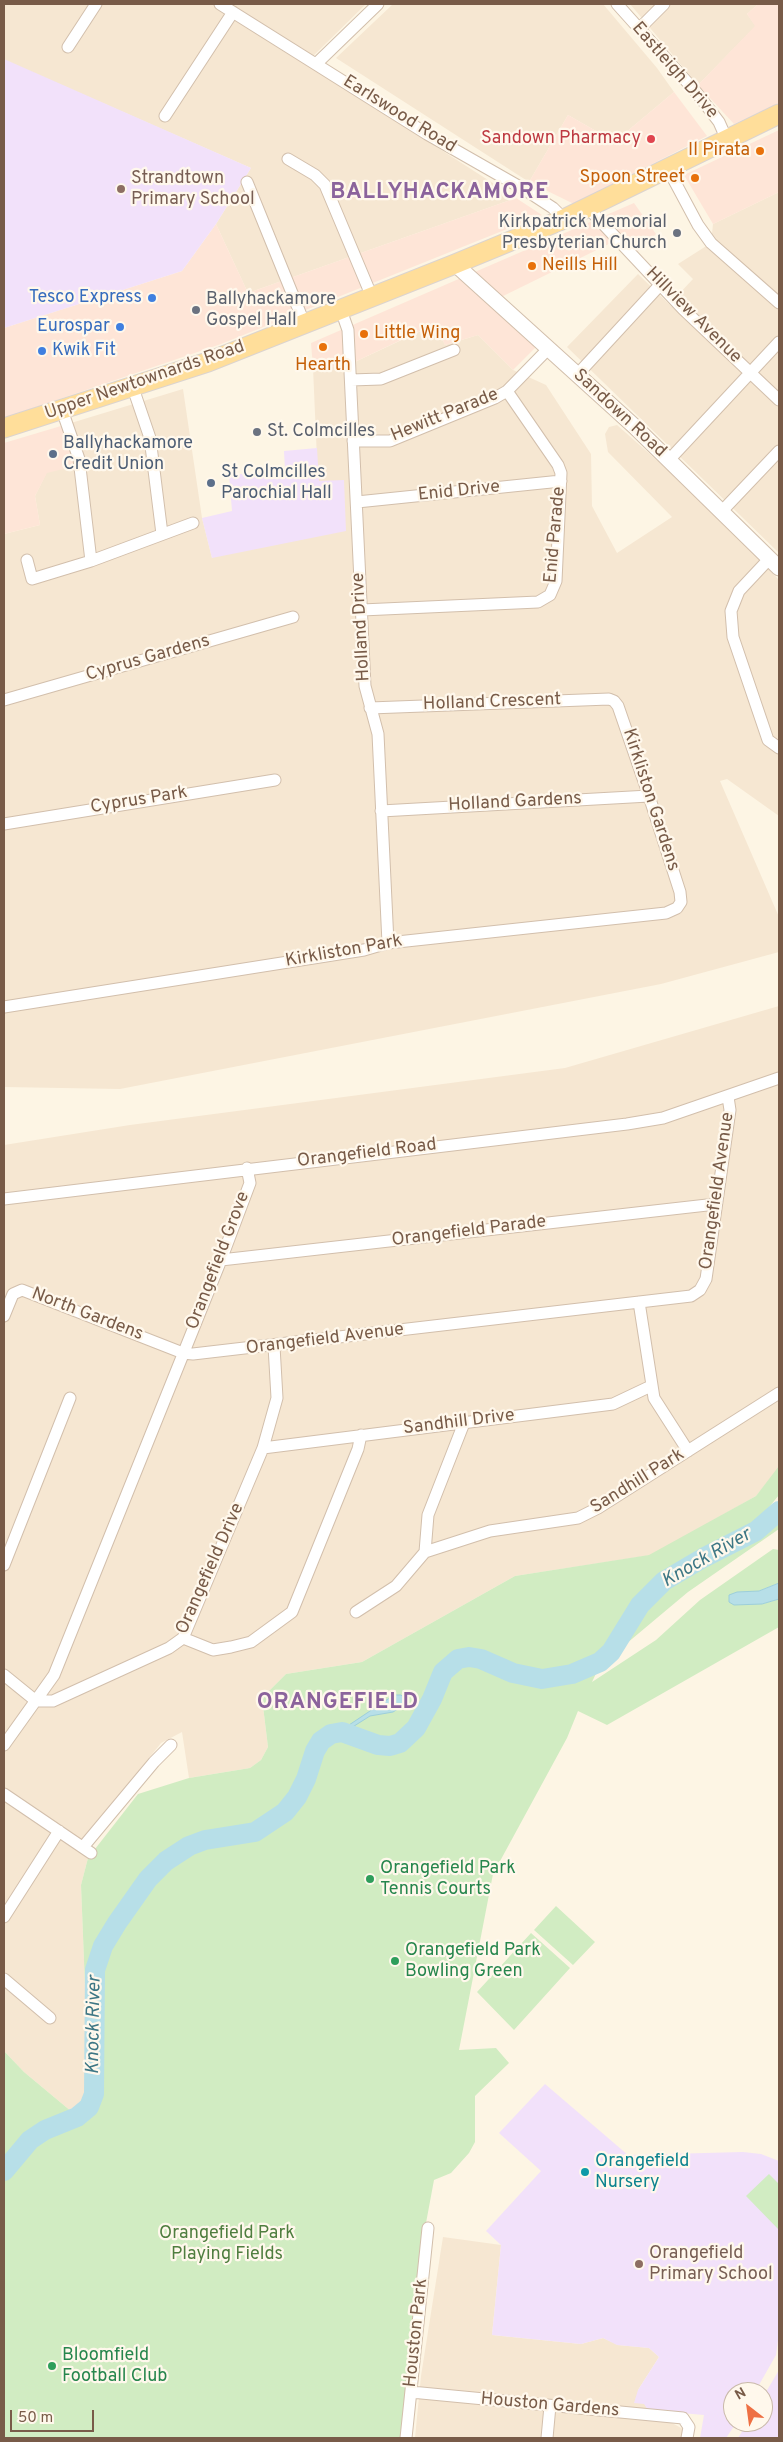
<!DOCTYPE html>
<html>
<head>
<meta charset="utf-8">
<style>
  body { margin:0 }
  #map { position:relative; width:783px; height:2442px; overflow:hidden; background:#fdf5e4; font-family:Overpass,sans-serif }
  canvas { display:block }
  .frame { position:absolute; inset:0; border:5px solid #785b48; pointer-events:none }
  .north { position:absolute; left:723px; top:2382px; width:50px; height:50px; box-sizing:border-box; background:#fff8ec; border:1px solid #c9b9aa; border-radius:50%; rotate:330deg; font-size:14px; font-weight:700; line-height:20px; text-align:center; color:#785b48 }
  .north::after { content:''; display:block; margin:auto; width:18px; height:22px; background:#ee7043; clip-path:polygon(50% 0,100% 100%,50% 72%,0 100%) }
  .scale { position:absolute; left:10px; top:2410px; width:84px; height:22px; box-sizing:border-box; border:2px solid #785b48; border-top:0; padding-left:6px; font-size:15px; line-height:18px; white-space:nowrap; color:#785b48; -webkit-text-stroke:4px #fff8ec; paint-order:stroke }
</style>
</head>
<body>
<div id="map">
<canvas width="783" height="2442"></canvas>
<div class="frame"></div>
<div class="north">N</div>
<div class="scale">50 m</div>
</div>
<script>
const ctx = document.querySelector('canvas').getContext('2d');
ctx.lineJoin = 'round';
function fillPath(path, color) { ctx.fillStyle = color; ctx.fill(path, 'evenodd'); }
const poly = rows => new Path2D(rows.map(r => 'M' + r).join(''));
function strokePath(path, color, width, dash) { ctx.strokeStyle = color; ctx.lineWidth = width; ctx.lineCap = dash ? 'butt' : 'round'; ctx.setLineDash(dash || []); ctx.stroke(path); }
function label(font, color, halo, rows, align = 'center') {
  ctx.font = font + ' Overpass,sans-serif'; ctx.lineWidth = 4.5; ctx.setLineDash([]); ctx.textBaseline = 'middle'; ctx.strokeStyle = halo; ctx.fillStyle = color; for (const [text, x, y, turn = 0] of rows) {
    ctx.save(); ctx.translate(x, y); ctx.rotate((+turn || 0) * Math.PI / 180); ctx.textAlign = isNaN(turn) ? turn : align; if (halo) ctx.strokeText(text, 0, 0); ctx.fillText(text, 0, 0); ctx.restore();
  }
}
fillPath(poly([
  [4,4,366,4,306,63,516,198,248,293,216,224,251,168,4,60],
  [393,4,603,4,657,68,674,92,612,144,603,135,568,115,529,182,336,58],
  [630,4,758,4,747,14,756,26,698,85],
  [779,192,779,551,778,552,567,347,638,274,672,307,677,296,693,279,678,264,711,243,713,224],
  [436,324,445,345,478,335,513,370,546,385,591,454,592,506,617,553,672,517,608,452,605,434,609,427,617,425,704,502,779,580,779,816,727,779,720,781,779,917,779,952,661,984,120,1089,4,1087,4,534,40,525,35,496,71,423,183,389,202,518,212,558,318,482,313,368,346,366],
  [779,1006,779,1469,756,1496,652,1555,515,1576,362,1662,286,1674,262,1698,268,1747,261,1760,250,1768,189,1778,182,1732,161,1743,81,1843,4,1792,4,1145,130,1125,565,1068],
  [4,1794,80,1844,88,1858,81,1885,89,2088,84,2105,72,2112,24,2072,4,2051],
  [443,2237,501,2245,492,2335,581,2344,603,2338,618,2345,649,2348,659,2357,638,2390,648,2410,683,2429,682,2438,415,2438,421,2376]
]), '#f6e7d2');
fillPath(poly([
  [758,4,779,4,779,103,734,124,698,85,755,26,747,14],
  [674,92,707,136,574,204,529,182,568,115,603,135,612,144],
  [779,130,779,192,713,224,684,175],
  [516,198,542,215,221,344,4,418,4,328,182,271,216,224,248,293],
  [634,203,656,234,638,251,621,238,491,302,536,347,513,370,478,335,445,345,435,324,346,366,313,368,311,343],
  [71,423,83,464,47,473,35,496,40,525,4,534,4,443]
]), '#fee5d7');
fillPath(poly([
  [4,59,251,168,216,224,182,271,4,328],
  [317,448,319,481,344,480,346,531,212,558,202,518,232,511,229,475,285,470,284,451],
  [545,2084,628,2155,743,2152,761,2154,779,2161,779,2333,776,2355,755,2392,733,2392,733,2422,737,2422,726,2438,700,2438,704,2415,648,2410,644,2404,634,2403,638,2390,659,2357,649,2348,617,2345,603,2338,581,2344,492,2335,501,2245,486,2231,541,2171,499,2133],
  [779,2370,779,2438,738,2438,748,2422,763,2422,763,2397]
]), '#f2e1fa');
fillPath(poly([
  [779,1466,779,1495,760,1518,648,1587,623,1616,592,1682,656,1640,700,1600,773,1549,779,1550,779,1583,759,1591,762,1604,779,1599,779,1627,607,1725,578,1711,567,1738,493,1874,459,2050,496,2048,509,2063,475,2096,475,2142,469,2153,451,2173,434,2180,426,2223,402,2438,4,2438,4,2051,24,2072,72,2112,84,2105,89,2088,81,1885,88,1858,138,1794,189,1778,250,1768,261,1760,268,1747,262,1698,286,1674,362,1662,515,1576,649,1555,756,1496],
  [779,1517,779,1529,688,1592,620,1649,633,1621,661,1590,697,1564,741,1543],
  [556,1906,595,1942,573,1965,534,1930],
  [531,1933,570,1968,514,2030,477,1992],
  [769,2174,779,2184,779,2230,746,2196]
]), '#d1ecc2');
const water = poly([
  [779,1583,779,1599,762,1604,734,1605,729,1602,729,1595,737,1592,759,1591,779,1583],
  [394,1695,401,1695,405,1699,401,1707,393,1712,370,1716,351,1728,346,1727,394,1695]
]);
fillPath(water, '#b7dfe8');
strokePath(water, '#9dcfdb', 1);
strokePath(poly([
  [4,2171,30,2140,45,2130,77,2117,89,2107,94,2094,95,1970,103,1946,117,1923,148,1879,166,1861,189,1846,205,1840,255,1832,285,1812,297,1797,306,1779,315,1751,321,1741,331,1734,342,1732,378,1745,390,1746,400,1743,416,1728,432,1699,443,1672,458,1659,469,1657,481,1659,513,1673,542,1679,572,1674,600,1662,611,1652,640,1605,664,1581,703,1558,756,1531,779,1511]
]), '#b7dfe8', 20);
const minor = poly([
  [220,4,427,134,527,191,553,208,564,219],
  [617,4,696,92,719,122,727,140],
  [639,29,664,4],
  [68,47,96,4],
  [316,64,378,4],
  [165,116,233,12],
  [288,159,315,175,325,185,372,297],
  [668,169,698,225,711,243,779,303],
  [247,182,305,325],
  [588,208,683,309,779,400],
  [341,310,348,330,365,686,378,734,388,943],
  [577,375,660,285],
  [351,380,381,379,454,350],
  [133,388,150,438,162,534],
  [62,410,79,459,91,561],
  [353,441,390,441,495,398,507,391,549,348],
  [669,460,779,342],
  [357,502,561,481],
  [723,510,779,451],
  [769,559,739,591,731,611,733,637,768,740,779,748],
  [27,560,32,579,91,561,193,523],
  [362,610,538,602,550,595,556,581,561,473,558,465,507,391],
  [4,700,293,617],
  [381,811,649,796],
  [4,824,275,780],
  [4,1007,364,950,388,943,666,913,677,908,681,902,680,892,649,796,618,706,614,701,609,699,370,708],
  [4,1199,627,1124,663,1118,779,1078],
  [221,1260,716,1204],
  [639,1302,654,1398,688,1451],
  [4,1316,13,1294,22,1290,183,1353,193,1354,691,1296,700,1290,706,1279,730,1110,728,1097],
  [263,1448,613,1404,651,1386],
  [425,1552,428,1515,464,1423],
  [4,1565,70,1398],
  [356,1612,396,1586,425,1552,490,1531,578,1518,598,1508,779,1393],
  [183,1638,213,1650,231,1647,251,1642,292,1612,358,1449,361,1435],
  [4,1675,36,1701,53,1701,169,1648,183,1638,263,1448,277,1398,274,1346],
  [4,1745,54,1675,221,1260,250,1183,247,1168],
  [4,1794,91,1853],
  [83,1847,154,1762,171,1745],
  [4,1917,59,1831],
  [4,1979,50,2018],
  [411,2392,683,2418,689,2427,687,2438],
  [406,2438,428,2228],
  [547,2438,550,2406]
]);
const tertiary = poly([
  [455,264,634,426,779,568]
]);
const primary = poly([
  [4,428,208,362,455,264,564,219,779,114]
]);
strokePath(minor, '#d2bfac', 13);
strokePath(tertiary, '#d2bfac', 17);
strokePath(primary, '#dcd4cf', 21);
strokePath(minor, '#fff', 11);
strokePath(tertiary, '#fff', 15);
strokePath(primary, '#ffde9a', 19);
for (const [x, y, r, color] of [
  [651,139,5,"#e0444e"],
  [760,151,5,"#e8710a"],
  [695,178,5,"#e8710a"],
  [121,189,5,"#8d6e63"],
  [677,233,5,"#6b7280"],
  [532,266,5,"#e8710a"],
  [152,298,5,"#3f7fe0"],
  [196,310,5,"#6b7280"],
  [120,327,5,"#3f7fe0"],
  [364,334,5,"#e8710a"],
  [323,347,5,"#e8710a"],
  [42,351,5,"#3f7fe0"],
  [257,432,5,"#6b7280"],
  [53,454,5,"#5c6f8a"],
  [211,483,5,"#5c6f8a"],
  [370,1879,5,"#2e9e5b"],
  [395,1961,5,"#2e9e5b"],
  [585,2172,5,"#0f9aa8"],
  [639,2264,5,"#8d6e63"],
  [52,2366,5,"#2e9e5b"]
]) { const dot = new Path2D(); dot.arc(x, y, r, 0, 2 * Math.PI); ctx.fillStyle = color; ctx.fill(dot); strokePath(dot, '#fff8ec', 2); }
label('18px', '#785b48', '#fff8ec', [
  ["Eastleigh Drive",674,71,49],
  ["Earlswood Road",399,115,32],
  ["Hillview Avenue",693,316,45],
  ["Upper Newtownards Road",145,381,-19],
  ["Sandown Road",619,414,43],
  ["Hewitt Parade",445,416,-22],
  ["Enid Drive",459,492,-6],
  ["Enid Parade",556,535,-85],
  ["Holland Drive",362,627,-93],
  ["Cyprus Gardens",148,659,-16],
  ["Holland Crescent",492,703,-2],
  ["Kirkliston Gardens",650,800,72],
  ["Cyprus Park",139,801,-9],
  ["Holland Gardens",515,803,-3],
  ["Kirkliston Park",344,952,-10],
  ["Orangefield Road",367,1154,-7],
  ["Orangefield Avenue",718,1191,-82],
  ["Orangefield Parade",469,1232,-7],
  ["Orangefield Grove",219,1261,-69],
  ["North Gardens",87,1315,21],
  ["Orangefield Avenue",325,1340,-7],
  ["Sandhill Drive",459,1423,-7],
  ["Sandhill Park",638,1482,-32],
  ["Orangefield Drive",211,1569,-66],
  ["Houston Park",417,2333,-84],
  ["Houston Gardens",550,2406,5]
]);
label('18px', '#be3a42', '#fff8ec', [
  ["Sandown Pharmacy",641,139]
], 'right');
label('18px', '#c56008', '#fff8ec', [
  ["Il Pirata",750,151],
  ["Spoon Street",685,178],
  ["Neills Hill",542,266,"left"],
  ["Little Wing",374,334,"left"],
  ["Hearth",323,366,"center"]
], 'right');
label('18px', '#785e54', '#fff8ec', [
  ["Strandtown",131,179],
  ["Primary School",131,200],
  ["Orangefield",649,2254],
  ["Primary School",649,2275]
], 'left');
label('18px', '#5b616d', '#fff8ec', [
  ["Kirkpatrick Memorial",667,223,"right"],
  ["Presbyterian Church",667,244,"right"],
  ["Ballyhackamore",206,300],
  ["Gospel Hall",206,321],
  ["St. Colmcilles",267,432]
], 'left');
label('18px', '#366cbe', '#fff8ec', [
  ["Tesco Express",142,298],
  ["Eurospar",110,327],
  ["Kwik Fit",52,351,"left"]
], 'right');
label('18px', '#4e5e75', '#fff8ec', [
  ["Ballyhackamore",63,444],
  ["Credit Union",63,465],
  ["St Colmcilles",221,473],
  ["Parochial Hall",221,494]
], 'left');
label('18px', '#27864d', '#fff8ec', [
  ["Orangefield Park",380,1869],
  ["Tennis Courts",380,1890],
  ["Orangefield Park",405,1951],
  ["Bowling Green",405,1972],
  ["Bloomfield",62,2356],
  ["Football Club",62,2377]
], 'left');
label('18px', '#0d838f', '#fff8ec', [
  ["Orangefield",595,2162],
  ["Nursery",595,2183]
], 'left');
label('18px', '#4f7e3f', '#fff8ec', [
  ["Orangefield Park",227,2234],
  ["Playing Fields",227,2255]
]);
label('italic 19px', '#3e7785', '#fff8ec', [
  ["Knock River",707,1559,-30],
  ["Knock River",95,2025,-89]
]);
ctx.letterSpacing = '1px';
label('bold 22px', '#8b639c', '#fff8ec', [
  ["BALLYHACKAMORE",440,194],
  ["ORANGEFIELD",338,1704]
]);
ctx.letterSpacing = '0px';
</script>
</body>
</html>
